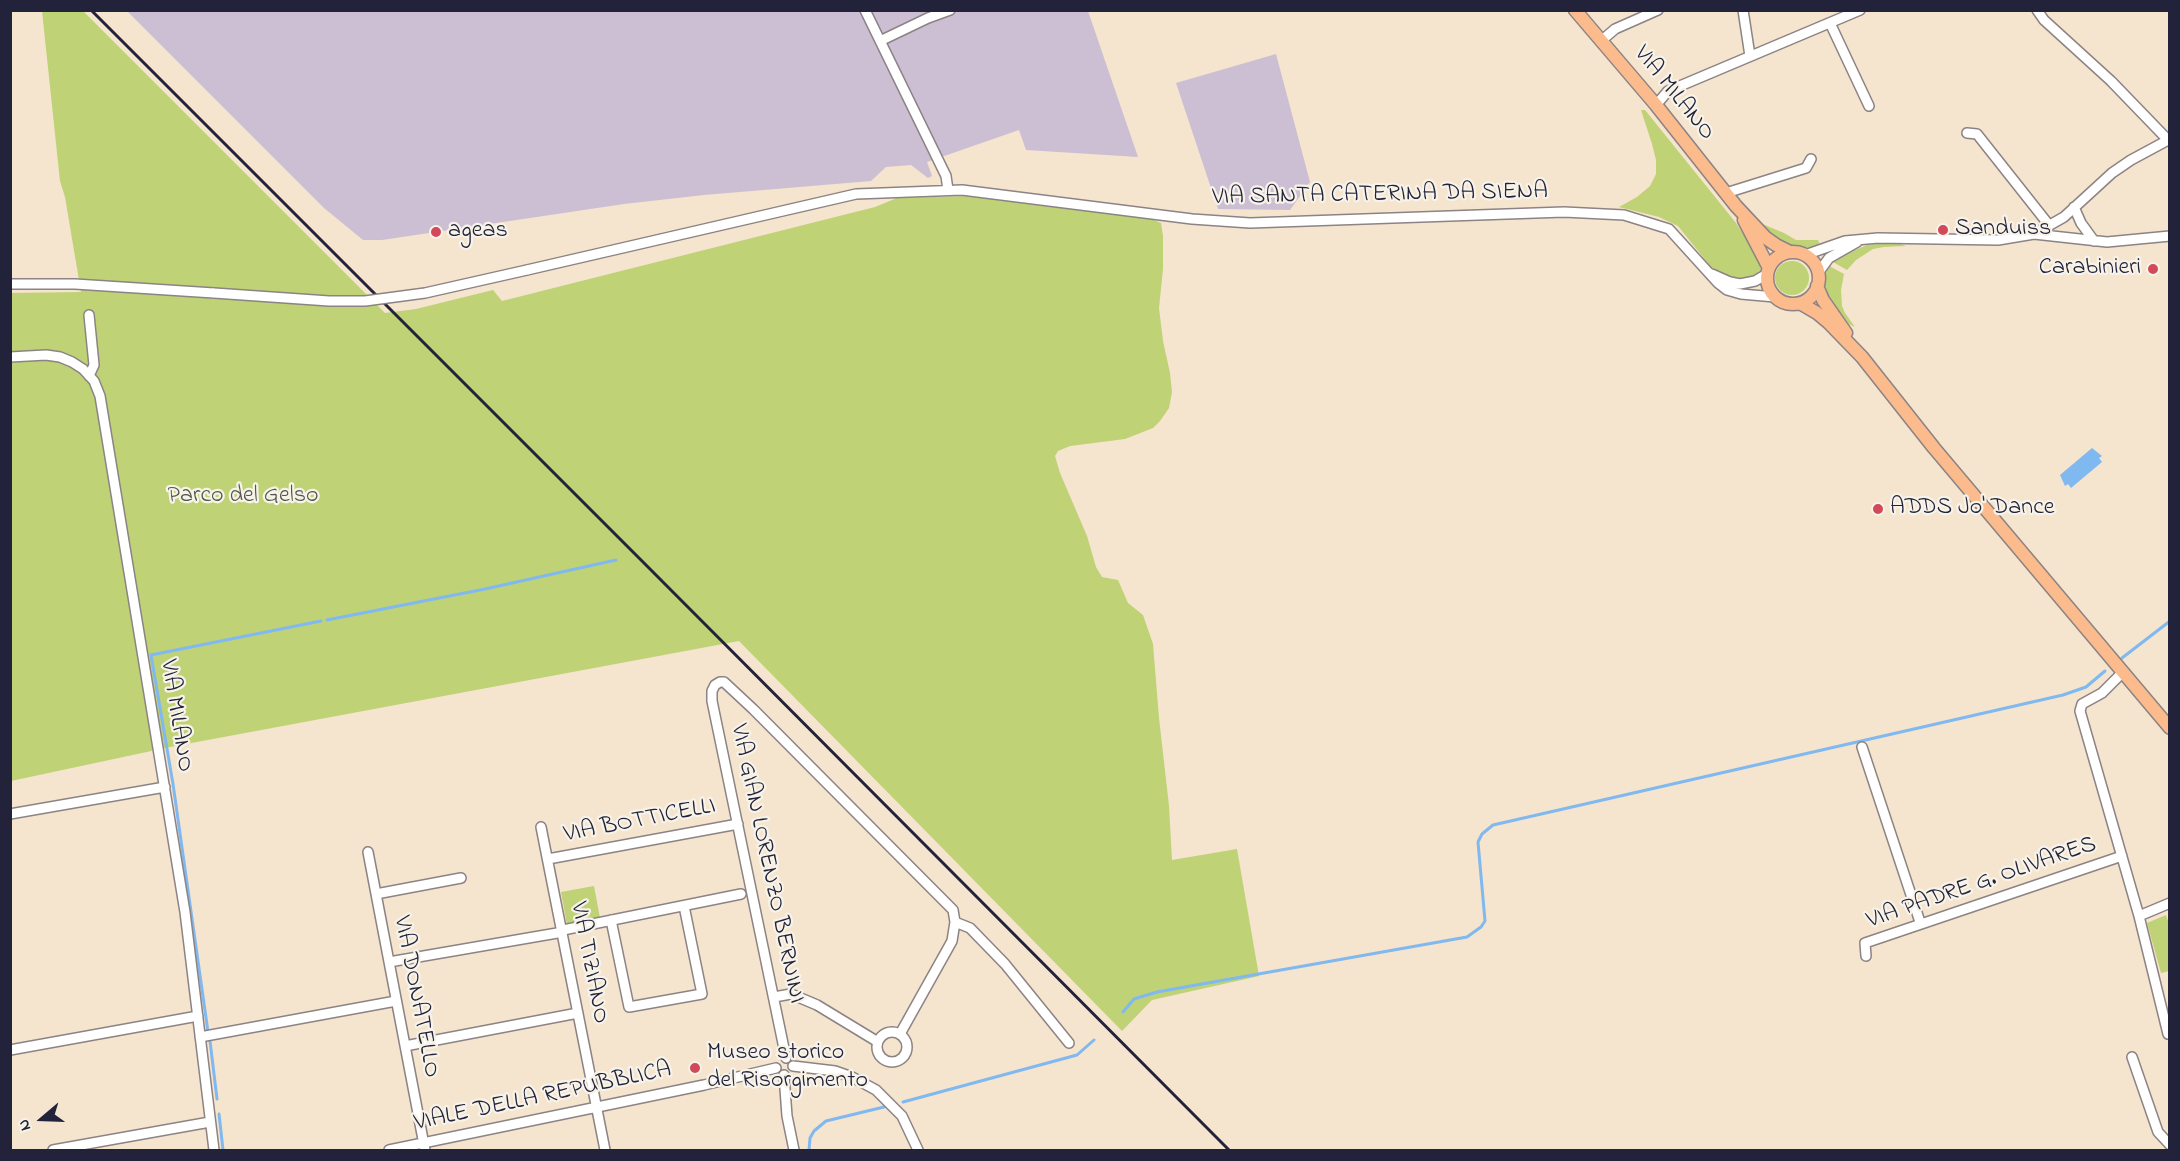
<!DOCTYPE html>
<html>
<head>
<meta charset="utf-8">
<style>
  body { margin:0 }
  #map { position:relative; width:2180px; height:1161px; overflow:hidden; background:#f5e4ce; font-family:"Indie Flower",sans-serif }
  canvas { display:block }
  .frame { position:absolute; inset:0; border:12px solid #22223b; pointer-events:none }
  .north { position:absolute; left:12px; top:1089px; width:60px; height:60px; -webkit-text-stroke:4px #f7f3e8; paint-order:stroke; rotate:251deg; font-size:16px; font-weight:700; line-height:24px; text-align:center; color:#22223b }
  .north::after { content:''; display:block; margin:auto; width:21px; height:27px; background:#22223b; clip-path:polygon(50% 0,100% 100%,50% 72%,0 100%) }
</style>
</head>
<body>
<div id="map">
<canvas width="2180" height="1161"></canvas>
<div class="frame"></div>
<div class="north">N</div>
</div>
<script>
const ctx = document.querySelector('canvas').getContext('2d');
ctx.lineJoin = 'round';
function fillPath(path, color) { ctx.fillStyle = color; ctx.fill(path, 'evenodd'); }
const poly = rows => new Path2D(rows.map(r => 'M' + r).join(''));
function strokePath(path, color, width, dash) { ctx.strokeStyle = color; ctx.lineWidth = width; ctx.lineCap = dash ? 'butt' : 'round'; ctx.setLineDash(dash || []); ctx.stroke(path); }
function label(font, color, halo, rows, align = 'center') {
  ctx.font = font + ' "Indie Flower",sans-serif'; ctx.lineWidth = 4.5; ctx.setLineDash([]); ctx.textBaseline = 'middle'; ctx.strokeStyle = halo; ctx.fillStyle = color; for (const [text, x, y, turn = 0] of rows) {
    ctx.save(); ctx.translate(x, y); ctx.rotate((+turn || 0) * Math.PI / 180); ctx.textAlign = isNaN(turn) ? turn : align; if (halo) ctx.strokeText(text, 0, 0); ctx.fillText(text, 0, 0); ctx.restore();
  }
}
fillPath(poly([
  [127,11,1088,11,1138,157,1026,150,1019,130,927,162,932,176,928,178,911,165,886,167,871,181,704,195,624,204,382,240,363,240,324,208],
  [1276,54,1310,182,1290,210,1218,209,1176,83]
]), '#ccbfd4');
fillPath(poly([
  [42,11,83,11,385,313,416,309,493,290,502,301,875,207,897,198,968,196,1149,218,1161,223,1163,236,1163,269,1159,308,1163,341,1170,373,1172,392,1169,408,1160,421,1153,428,1125,439,1070,446,1058,451,1055,456,1060,473,1087,536,1096,567,1102,577,1118,580,1128,603,1143,615,1153,644,1159,718,1169,806,1172,860,1237,849,1259,976,1152,1000,1122,1031,739,641,170,747,11,781,11,293,81,292,65,197,60,181],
  [1641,110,1645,110,1736,223,1759,258,1761,270,1758,274,1751,278,1742,278,1731,277,1720,273,1711,267,1678,226,1659,217,1619,207,1637,197,1650,186,1656,174,1656,160,1652,144],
  [1760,223,1784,233,1796,240,1818,240,1820,245,1810,248,1789,245,1776,238],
  [1895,242,1906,246,1884,247,1873,249,1856,260,1847,270,1833,262,1850,252,1867,245],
  '1775 278a17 17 0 1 1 34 0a17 17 0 1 1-34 0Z',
  [1829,264,1831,267,1844,274,1841,290,1842,306,1845,313,1855,327,1849,324,1827,294,1824,276],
  [594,886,600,918,567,925,561,892],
  [2166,915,2169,924,2169,971,2161,973,2147,923]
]), '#bfd275');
fillPath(poly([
  [2092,448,2102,456,2099,458,2102,462,2071,488,2068,484,2065,486,2060,475]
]), '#80b8f0');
strokePath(poly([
  [327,620,485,589,616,560],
  [2122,658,2170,621],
  [1123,1012,1134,999,1157,992,1467,937,1481,927,1485,921,1478,842,1482,834,1493,825,2063,695,2086,687,2105,671],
  [208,1032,173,784,151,655,321,621],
  [210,1041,217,1099],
  [903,1102,1077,1055,1094,1040],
  [219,1114,223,1150],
  [809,1150,810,1138,814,1131,826,1121,884,1107]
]), '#80b8f0', 3);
const minor = poly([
  [865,10,946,176,948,190],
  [1743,10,1750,56],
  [2037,10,2044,20,2111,81,2168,140],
  [1830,23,1869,106],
  [880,41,928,18,950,10],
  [1601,41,1615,29,1658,10],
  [1656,105,1668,91,1860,10],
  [1967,133,1977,134,2049,225],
  [1726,193,1806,168,1811,159],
  [2074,207,2081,223,2094,241],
  [2034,234,2064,217,2112,173,2131,160,2170,139],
  [1805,255,1845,241,1878,238,1998,240,2034,234,2107,242,2170,236],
  [527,270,856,194,962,190,1192,219,1250,223,1564,212,1624,215,1669,229,1718,283,1727,290,1741,294,1775,297],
  [1818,273,1829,258,1857,242],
  [1712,274,1730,282,1740,284,1755,281,1767,274],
  [10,284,75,284,214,293],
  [89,315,94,365,89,376],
  [10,357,46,355,60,357,72,362,83,369,94,381,100,396,185,912,214,1150],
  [2123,672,2102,693,2082,704,2080,711,2139,916,2170,903],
  [1862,747,1920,922],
  [10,814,165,787],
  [541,827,605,1150],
  [368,852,425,1150],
  [548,859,738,824],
  [376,894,461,878],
  [2139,916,2168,1034],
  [611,920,629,1007,702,994,684,906],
  [955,922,970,928,1005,964,1069,1043],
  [563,930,741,894],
  [1866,956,1865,943,2122,856],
  [389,962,563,932],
  [774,997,791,994,817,1005,878,1042],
  '877 1047a15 15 0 1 1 30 0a15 15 0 1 1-30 0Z',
  [200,1037,396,1001],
  [405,1046,578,1013],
  [10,1050,198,1016],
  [2132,1057,2158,1132,2170,1145],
  [786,1058,712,701,712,691,715,685,720,682,724,682,753,709,953,910,955,922,952,941,900,1034],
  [793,1066,835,1071,852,1077,876,1090,902,1116,918,1150],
  [784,1075,787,1116,794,1150],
  [53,1150,210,1122],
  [389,1150,704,1085,776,1068]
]);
const major = poly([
  [1575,10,1656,105,1736,206,1766,238,1776,245,1790,252],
  [1744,220,1769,268],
  '1767 278a26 26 0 1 1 52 0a26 26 0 1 1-52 0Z',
  [1817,286,1823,300,1846,333],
  [1800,303,1817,313,1829,323,1862,357,1934,448,2170,728]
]);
strokePath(minor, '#8c8384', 12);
strokePath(major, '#8c8384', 15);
strokePath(minor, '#fff', 9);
strokePath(major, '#fbbb8c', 12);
strokePath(poly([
  [91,10,645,564,1229,1150]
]), '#22223b', 3);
const minorBridge = poly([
  [214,293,329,301,365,301,425,293,527,270]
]);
strokePath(minorBridge, '#8c8384', 12, []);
strokePath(minorBridge, '#fff', 9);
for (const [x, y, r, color] of [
  [1943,230,6,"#d1495b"],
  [436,232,6,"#d1495b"],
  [2153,269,6,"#d1495b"],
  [1878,509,6,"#d1495b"],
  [695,1068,6,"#d1495b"]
]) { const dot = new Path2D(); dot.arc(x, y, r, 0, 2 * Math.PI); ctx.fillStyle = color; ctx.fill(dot); strokePath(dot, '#f7f3e8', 2); }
label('24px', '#22223b', '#f7f3e8', [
  ["VIA MILANO",1673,94,51],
  ["VIA SANTA CATERINA DA SIENA",1380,196,-1],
  ["VIA MILANO",175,716,81],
  ["VIA BOTTICELLI",640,822,-11],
  ["VIA GIAN LORENZO BERNINI",766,864,78],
  ["VIA PADRE G. OLIVARES",1982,884,-19],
  ["VIA TIZIANO",588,963,79],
  ["VIA DONATELLO",415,997,79],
  ["VIALE DELLA REPUBBLICA",543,1098,-12]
]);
label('24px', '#22223b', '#f7f3e8', [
  ["Sanduiss",1955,230],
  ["ageas",448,232],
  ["Carabinieri",2141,269,"right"],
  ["ADDS Jo' Dance",1890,509],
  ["Museo storico",707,1054],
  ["del Risorgimento",707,1082]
], 'left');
label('24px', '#51574c', '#f7f3e8', [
  ["Parco del Gelso",243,497]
]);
</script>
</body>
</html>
